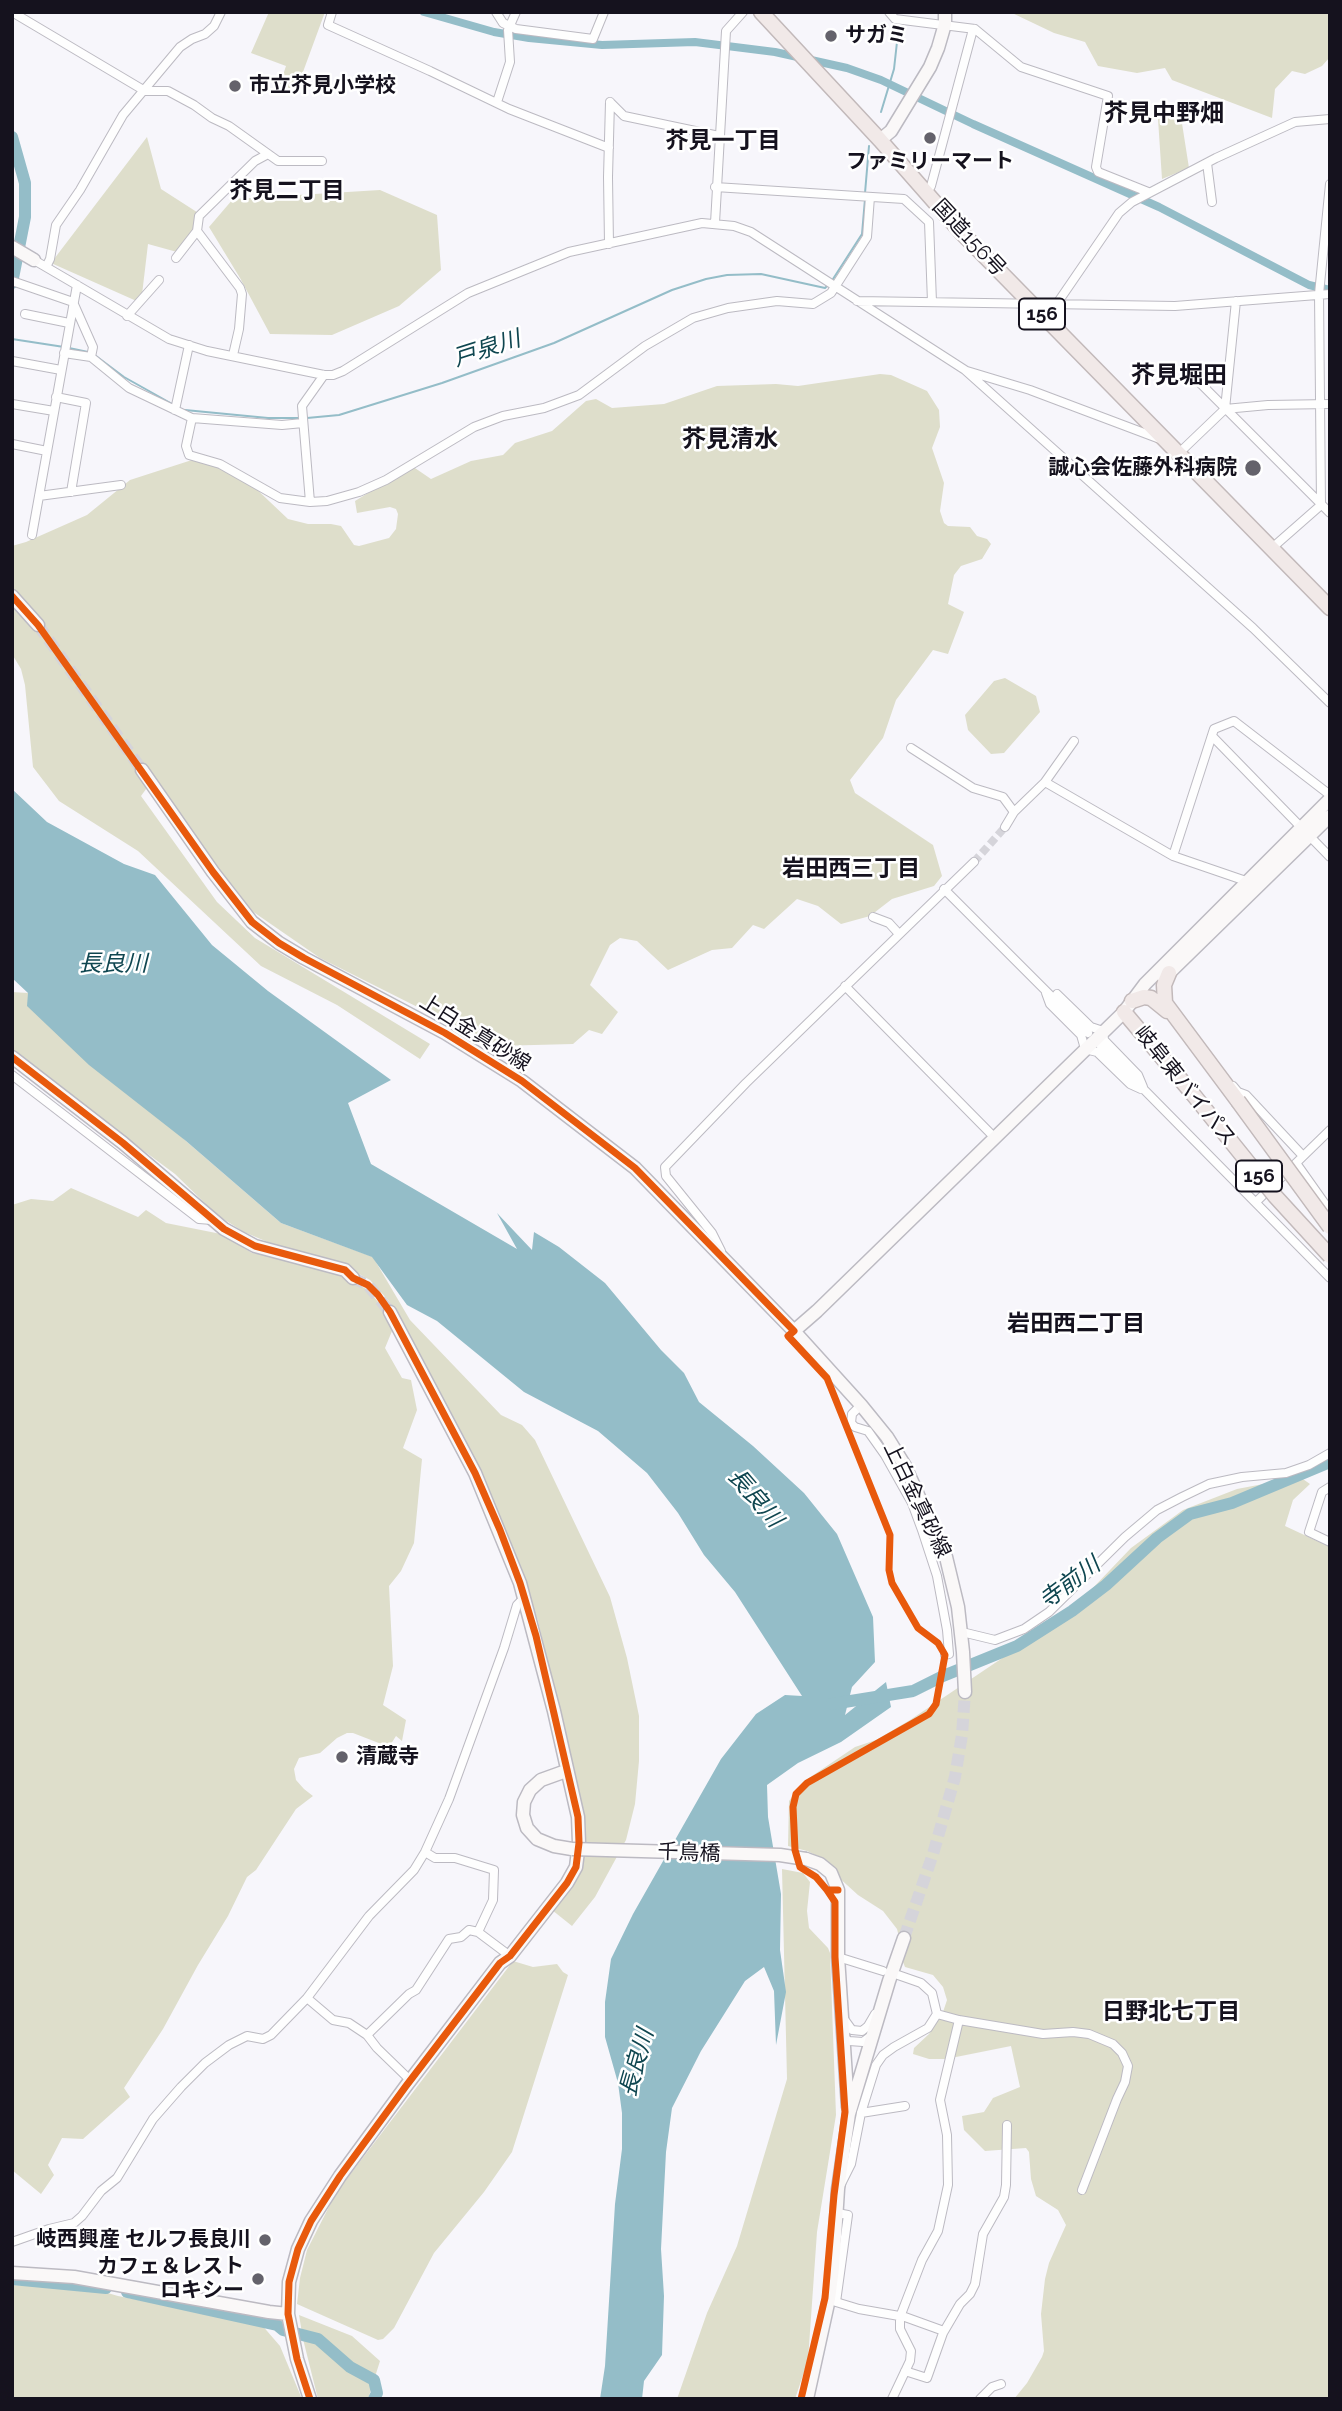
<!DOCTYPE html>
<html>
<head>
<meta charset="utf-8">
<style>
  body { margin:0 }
  #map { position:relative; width:1342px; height:2411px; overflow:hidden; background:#f7f6fb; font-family:Raleway,sans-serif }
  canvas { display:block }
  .frame { position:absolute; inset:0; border:14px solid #15121e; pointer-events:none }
</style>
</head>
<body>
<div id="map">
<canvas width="1342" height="2411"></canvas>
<div class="frame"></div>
</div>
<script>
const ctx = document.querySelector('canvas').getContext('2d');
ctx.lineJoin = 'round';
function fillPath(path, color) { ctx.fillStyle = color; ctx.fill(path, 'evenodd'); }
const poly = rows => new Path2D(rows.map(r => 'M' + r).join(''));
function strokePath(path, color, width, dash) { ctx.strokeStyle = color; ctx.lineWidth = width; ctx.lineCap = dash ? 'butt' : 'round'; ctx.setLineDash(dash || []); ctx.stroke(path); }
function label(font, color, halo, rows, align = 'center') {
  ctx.font = font + ' Raleway,"Noto Sans JP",sans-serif'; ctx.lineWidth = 5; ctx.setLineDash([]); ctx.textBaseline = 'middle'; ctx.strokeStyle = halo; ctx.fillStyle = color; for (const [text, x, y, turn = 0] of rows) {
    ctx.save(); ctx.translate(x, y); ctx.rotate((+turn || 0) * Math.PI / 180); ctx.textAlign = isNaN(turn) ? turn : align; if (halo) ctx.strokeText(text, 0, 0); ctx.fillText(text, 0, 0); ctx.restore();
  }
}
fillPath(poly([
  [269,12,325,12,296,91,280,84,286,66,251,53],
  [1010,12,1330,12,1330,57,1322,66,1305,74,1292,71,1275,89,1272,118,1172,80,1165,68,1137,73,1098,66,1085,42,1054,33],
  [1181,117,1189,168,1162,179,1158,119],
  [147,137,161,189,203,216,177,252,148,244,141,303,51,263],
  [380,190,437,215,441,270,399,306,332,335,270,334,240,278,209,227,233,199],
  [880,374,891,375,927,391,939,410,940,427,932,448,944,483,940,511,944,523,948,526,970,527,977,536,987,539,991,544,982,559,961,566,954,575,948,604,964,612,948,654,933,650,896,700,883,738,850,780,855,793,933,845,942,876,934,886,892,899,870,916,841,924,818,906,797,899,764,929,753,925,732,948,712,950,668,970,637,941,620,938,610,945,590,985,618,1012,602,1034,589,1030,573,1044,495,1046,320,958,252,911,193,835,149,785,141,796,217,902,255,938,430,1044,420,1059,337,1005,261,966,138,851,59,801,33,767,25,685,21,669,12,654,12,546,26,542,87,515,130,480,195,459,221,463,250,483,288,519,308,524,331,524,341,526,354,545,359,546,389,538,396,529,398,514,396,509,390,507,357,513,355,501,412,466,431,479,471,461,503,455,515,443,552,431,586,401,596,399,612,408,664,404,717,386,776,384,798,386],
  [1005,678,1036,696,1040,712,1004,753,991,754,968,730,965,715,994,681],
  [12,992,28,993,186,1141,281,1223,373,1257,410,1320,501,1415,522,1425,535,1440,610,1597,627,1658,639,1716,639,1761,635,1804,626,1840,595,1897,572,1926,552,1910,574,1880,584,1826,578,1787,538,1621,507,1535,389,1301,370,1280,339,1263,284,1249,244,1232,217,1215,175,1174,71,1097,12,1050],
  [71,1188,138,1217,146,1210,166,1223,221,1234,252,1253,289,1259,347,1278,368,1290,384,1309,392,1331,385,1348,402,1378,411,1380,417,1410,403,1448,422,1459,414,1543,401,1571,389,1586,393,1666,383,1705,406,1720,402,1741,396,1736,389,1747,353,1733,347,1733,337,1738,320,1753,299,1758,294,1769,296,1780,304,1789,313,1796,296,1809,256,1870,247,1877,228,1916,198,1965,163,2029,124,2088,130,2097,83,2139,62,2138,48,2165,54,2175,41,2194,12,2170,12,1205,31,1199,53,1201],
  [1300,1477,1310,1484,1293,1500,1285,1526,1330,1547,1330,2399,1014,2399,1027,2383,1042,2357,1044,2351,1041,2314,1045,2279,1049,2263,1066,2225,1058,2210,1036,2196,1031,2179,1029,2152,1026,2148,985,2151,964,2130,962,2116,984,2112,993,2098,1020,2087,1011,2046,946,2059,929,2059,913,2054,914,2048,929,2034,942,2015,947,2000,943,1987,933,1975,905,1967,901,1957,901,1945,897,1929,883,1911,858,1895,836,1875,822,1858,807,1851,788,1846,789,1801,803,1782,855,1747,876,1740,910,1720,1068,1614,1131,1548,1183,1510,1237,1489],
  [782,1869,803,1873,810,1882,807,1911,809,1928,828,1948,830,1953,836,2115,817,2232,808,2360,795,2399,677,2399,707,2313,737,2246,787,2079],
  [513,1961,533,1967,557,1964,563,1972,568,1975,512,2152,484,2192,434,2253,394,2328,383,2339,378,2340,297,2304,300,2278,307,2250,336,2193],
  [12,2285,94,2289,118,2296,261,2324,280,2346,302,2399,12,2399],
  [299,2315,352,2336,380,2361,368,2399,318,2399,303,2339]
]), '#dedecb');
fillPath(poly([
  [12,789,47,822,124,864,155,875,212,945,268,991,391,1080,348,1103,371,1164,517,1249,497,1213,532,1250,534,1232,559,1247,605,1283,661,1350,684,1373,699,1402,753,1446,804,1493,837,1534,873,1617,875,1662,852,1687,845,1715,886,1682,891,1707,841,1742,798,1763,767,1785,768,1817,781,1894,780,1950,786,1992,776,2045,774,1991,764,1967,745,1981,701,2051,672,2108,666,2152,661,2249,664,2296,662,2355,644,2381,642,2399,600,2399,605,2366,615,2204,622,2149,622,2113,618,2083,605,2037,605,2002,611,1959,633,1914,721,1759,756,1714,785,1695,802,1696,735,1592,704,1555,678,1513,647,1473,598,1431,524,1392,437,1321,407,1305,372,1257,281,1223,186,1141,89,1065,27,1006,28,993,12,978]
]), '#94bdc8');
strokePath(poly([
  [881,112,894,69,899,24],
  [865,193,869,146],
  [833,279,862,234,865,199],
  [12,339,64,347],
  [69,348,88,352],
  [96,356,124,377,174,405],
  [185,410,268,418,298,418],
  [307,418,339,415,442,383,554,343,672,290,706,279,727,275,761,274,825,288,827,286]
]), '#94bdc8', 2);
strokePath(poly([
  [424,12,494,32,529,38,602,45,695,42,775,52,847,68,881,80,973,124,1159,207,1309,285,1330,290]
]), '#94bdc8', 8);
strokePath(poly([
  [12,137,25,183,25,217,12,283],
  [832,1704,913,1691,943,1676,1017,1646,1072,1611,1106,1585,1157,1538,1190,1514,1232,1503,1330,1462],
  [12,2279,106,2288],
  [127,2292,277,2325,283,2330,318,2339,350,2367,374,2380,377,2393,374,2399]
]), '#94bdc8', 12);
strokePath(poly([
  [974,862,1005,827]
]), '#d5d4da', 8, [8, 4]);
strokePath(poly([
  [38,625,142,770],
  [353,1278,368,1285,390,1312],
  [904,1938,933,1854,955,1777,962,1735,965,1692]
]), '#d5d4da', 12, [12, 6]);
const street = poly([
  [12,12,145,91,168,91,194,105,212,118,229,126,278,161,322,161],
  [332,12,328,25,430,71,509,109,609,148],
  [496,12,503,23,516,29,593,39,604,12],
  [889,12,895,19,975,29,1021,67,1108,96,1096,167,1098,172,1148,192],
  [497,102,510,62,508,30,516,12],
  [610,102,624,116,719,136],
  [1207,163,1212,202],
  [715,187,904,199,929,222,932,302],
  [927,193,931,186,972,33,975,29],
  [715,223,726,31,743,12],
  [197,231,240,288,242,294,239,329,233,355],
  [609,244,608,177,610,102],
  [176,258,197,231,199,216,255,161,268,154],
  [34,260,169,339,207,351,324,375,333,375,343,371,468,293,569,252,702,223,734,226,751,232,965,370,1253,628,1330,703],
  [46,267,50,259,56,225,80,190,123,115,180,47,192,39,205,34,214,26,221,12],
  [12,281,73,302,93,347,91,357],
  [857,301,1175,306,1330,294],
  [1056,305,1119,213,1132,202,1216,158,1295,122,1330,119],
  [25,314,69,323],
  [127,316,159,280],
  [64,353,91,357,129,388,192,418,282,425,303,423],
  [12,361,61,370],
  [967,371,1030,390,1160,439],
  [1189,372,1330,513],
  [56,397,86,403,71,492],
  [12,404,54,411],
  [1225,409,1268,405,1330,404],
  [175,410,189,345],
  [192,418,186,446,189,455,220,464,280,498,310,502,327,501,359,492,386,480,474,427,503,416,544,408,579,395,645,346,693,318,728,308,777,301,813,304,831,293,867,237,870,197],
  [12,444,47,451],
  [1178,454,1225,409,1236,301],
  [39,496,121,485],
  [310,502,302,406,324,375],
  [32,535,77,285],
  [1272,548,1321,505,1319,294,1330,184],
  [1212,736,1330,857],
  [911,748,973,788,1003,797,1014,812],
  [1045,782,1173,856,1246,881],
  [1005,827,1014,812,1045,782,1074,741],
  [1173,856,1214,729,1234,721,1330,795],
  [944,889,1088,1033],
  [873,917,889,923,899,934],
  [845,986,994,1137],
  [1046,993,1050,1004,1081,1035,1085,1049,1097,1052,1130,1084,1141,1089],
  [1057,994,1091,1027,1103,1031,1104,1040,1138,1075,1143,1087],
  [1101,1046,1330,1278],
  [12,1075,199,1219,212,1220],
  [1233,1086,1238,1092,1246,1095,1303,1156],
  [1296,1163,1330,1211],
  [1256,1202,1330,1130],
  [721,1251,712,1233,666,1176,665,1167,746,1083,974,862],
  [861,1405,852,1414,851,1423,855,1427,868,1431,885,1455,912,1503,922,1530,937,1576,947,1630,949,1654,945,1655],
  [1330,1487,1322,1492,1309,1532,1330,1542],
  [966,1633,995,1640,1024,1629,1049,1612,1125,1537,1157,1510,1182,1497,1209,1484,1242,1477,1286,1473,1309,1465,1330,1453],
  [425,1852,435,1858,455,1858,494,1870,493,1900,478,1932,510,1956],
  [838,1957,883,1971],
  [307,1998,333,2020,349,2023,367,2035,377,2048,410,2080],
  [937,2014,959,2020,1043,2034,1073,2032,1089,2034,1113,2044,1122,2053,1128,2066,1125,2082,1117,2099,1082,2190],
  [844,2019,852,2030,862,2031,868,2026,875,2014],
  [367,2035,409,1994,416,1990,449,1939,461,1937,469,1930,478,1932],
  [843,2037,849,2041,863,2042,871,2036],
  [861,2113,905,2106],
  [841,2184,851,2164,861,2113,876,2065,883,2055,894,2047,928,2028,937,2014,932,1993,921,1983,898,1975],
  [837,2213,848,2215,836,2302,859,2309,905,2317,941,2330,943,2333],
  [12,2242,49,2229,74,2223,82,2216,101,2191,117,2178,153,2119,181,2087,205,2063,229,2045,247,2036,263,2039,271,2035,307,1998,369,1916,414,1870,425,1852,449,1799,504,1648,517,1605,524,1598],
  [905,2371,927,2378,943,2333,960,2304,970,2294,975,2284,983,2234,1004,2197,1006,2185,1007,2125],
  [892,2399,910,2361,911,2351,900,2329,900,2317,922,2260,938,2231,948,2185,947,2135,940,2100,959,2020],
  [980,2399,992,2387,1001,2384]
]);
const secondary = poly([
  [880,140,891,131,930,67,938,48,945,24,945,12],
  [12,247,34,260],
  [12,596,38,625],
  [142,770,213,872,252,922,279,943,304,958,445,1033,522,1081,635,1168,794,1331,861,1405,887,1437,905,1466,946,1557,958,1607,963,1652,965,1692],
  [1164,978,1330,816],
  [12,1057,123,1143,224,1229,255,1246,345,1270,353,1278],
  [794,1331,817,1311,1124,1012,1145,984,1330,799],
  [566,1771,541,1780,530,1790,524,1802,523,1815,527,1828,537,1839,554,1846,572,1849],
  [806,1859,820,1864,831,1873,838,1890,838,1957,848,2107],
  [12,2273,74,2277,269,2312,288,2314],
  [310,2399,297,2359,288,2314,289,2282,298,2249,311,2221,340,2176,406,2086,500,1963,510,1956,567,1883,576,1867,579,1843,578,1817,554,1711,520,1583,475,1473,390,1312],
  [807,2399,829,2299,833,2268,838,2189,849,2114,889,1981,904,1938]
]);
const highway = poly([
  [761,12,880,140,960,231,1330,608],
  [1169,973,1164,985,1165,1003,1238,1101],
  [1132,1001,1144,997,1151,998,1167,1011],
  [1124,1012,1192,1093]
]);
strokePath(street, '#bcbac2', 10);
strokePath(secondary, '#bcbac2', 15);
strokePath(highway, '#c2b9ba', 17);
strokePath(street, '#fefefe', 8);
strokePath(secondary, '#faf8f8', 12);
strokePath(highway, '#f1e9e8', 14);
const secondaryBridge = poly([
  [572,1849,780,1855,806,1859]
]);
const highwayBridge = poly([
  [1192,1093,1275,1196,1330,1256],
  [1238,1101,1330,1227]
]);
strokePath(secondaryBridge, '#bcbac2', 15, []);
strokePath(highwayBridge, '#c2b9ba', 17, []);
strokePath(secondaryBridge, '#faf8f8', 12);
strokePath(highwayBridge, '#f1e9e8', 14);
strokePath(poly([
  [12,596,38,625,213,872,252,922,279,943,304,958,445,1033,522,1081,635,1168,794,1331,788,1336,827,1378,890,1535,889,1570,892,1583,918,1628,938,1643,945,1655,936,1704,929,1714,807,1783,796,1794,793,1807,795,1850,800,1867,816,1877,827,1890,838,1890],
  [12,1057,123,1143,224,1229,255,1246,345,1270,353,1278,368,1285,378,1295,390,1312,475,1473,500,1530,520,1583,536,1636,578,1817,579,1843,576,1867,567,1883,510,1956,500,1963,406,2086,340,2176,311,2221,298,2249,289,2282,288,2314,297,2359,310,2399],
  [801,2399,825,2298,834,2195,845,2112,835,1957,835,1902,827,1890]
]), '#e8590c', 7);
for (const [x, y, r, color] of [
  [831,36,7,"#64626b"],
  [235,86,7,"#64626b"],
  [930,138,7,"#64626b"],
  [1253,468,9,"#64626b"],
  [342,1757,7,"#64626b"],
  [265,2240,7,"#64626b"],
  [258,2279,7,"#64626b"]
]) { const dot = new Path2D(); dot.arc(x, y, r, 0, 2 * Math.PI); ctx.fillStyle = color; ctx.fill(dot); strokePath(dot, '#fff', 2.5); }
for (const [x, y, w] of [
  [1042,314,46],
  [1259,1176,46]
]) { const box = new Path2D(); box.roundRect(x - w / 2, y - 15.5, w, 31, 5); ctx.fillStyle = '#fff'; ctx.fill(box); strokePath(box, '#15121e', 2); }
label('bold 19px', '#15121e', null, [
  ["156",1042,314],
  ["156",1259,1176]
]);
label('bold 21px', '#15121e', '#fff', [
  ["サガミ",845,36],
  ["市立芥見小学校",249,86],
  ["ファミリーマート",930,162,"center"],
  ["誠心会佐藤外科病院",1237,468,"right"],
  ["清蔵寺",356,1757],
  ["岐西興産 セルフ長良川",251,2240,"right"],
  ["カフェ＆レスト",244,2267,"right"],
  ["ロキシー",244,2291,"right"]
], 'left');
label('21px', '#15121e', '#fff', [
  ["国道156号",969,238,47],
  ["上白金真砂線",475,1033,32],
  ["岐阜東バイパス",1185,1086,51],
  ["上白金真砂線",917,1500,64],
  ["千鳥橋",689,1853,2]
]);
label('bold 23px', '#15121e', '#fff', [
  ["芥見一丁目",723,141],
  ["芥見二丁目",287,191],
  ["岩田西三丁目",851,869],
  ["岩田西二丁目",1076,1324],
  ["日野北七丁目",1171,2012]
]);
label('italic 23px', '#0f4650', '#fff', [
  ["戸泉川",487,349,-18],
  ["長良川",113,964],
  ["長良川",755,1498,49],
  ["寺前川",1070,1583,-37],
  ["長良川",637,2063,-74]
]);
label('bold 24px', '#15121e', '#fff', [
  ["芥見中野畑",1164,114],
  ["芥見堀田",1179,376],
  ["芥見清水",730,440]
]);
</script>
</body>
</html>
